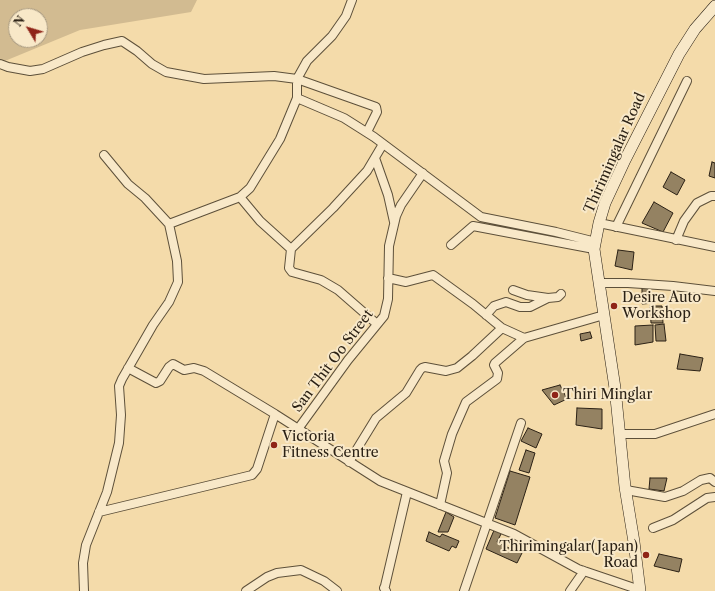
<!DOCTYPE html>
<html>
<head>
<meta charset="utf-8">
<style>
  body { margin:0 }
  #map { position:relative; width:715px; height:591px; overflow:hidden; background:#f4dbaa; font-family:"Libre Caslon Text",serif }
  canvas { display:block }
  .north { position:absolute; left:8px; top:8px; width:40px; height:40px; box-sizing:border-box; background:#f8e8c8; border:1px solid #a69880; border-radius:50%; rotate:308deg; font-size:11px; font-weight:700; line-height:16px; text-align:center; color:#2b2115 }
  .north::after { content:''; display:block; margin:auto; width:14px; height:18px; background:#8f2418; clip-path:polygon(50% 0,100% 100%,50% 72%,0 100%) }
</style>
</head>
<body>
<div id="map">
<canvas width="715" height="591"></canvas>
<div class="north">N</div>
</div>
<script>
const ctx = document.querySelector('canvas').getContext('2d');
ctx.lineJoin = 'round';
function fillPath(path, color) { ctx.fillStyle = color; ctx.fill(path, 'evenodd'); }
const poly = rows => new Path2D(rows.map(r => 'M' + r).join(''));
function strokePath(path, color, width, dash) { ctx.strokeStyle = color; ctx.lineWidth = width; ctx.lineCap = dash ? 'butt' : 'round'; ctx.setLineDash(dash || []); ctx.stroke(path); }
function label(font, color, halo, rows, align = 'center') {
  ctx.font = font + ' "Libre Caslon Text",serif'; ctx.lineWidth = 4; ctx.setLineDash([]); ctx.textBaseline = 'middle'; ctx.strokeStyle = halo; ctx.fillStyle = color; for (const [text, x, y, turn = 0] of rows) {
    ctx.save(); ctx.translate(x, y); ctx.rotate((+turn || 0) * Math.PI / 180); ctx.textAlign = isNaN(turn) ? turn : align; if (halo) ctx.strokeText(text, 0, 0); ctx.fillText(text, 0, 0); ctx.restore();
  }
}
fillPath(poly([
  [0,0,197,0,191,12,80,30,0,63],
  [16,16,40,16,40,40,16,40]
]), '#d2bb91');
const building = poly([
  [712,162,715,163,715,178,709,176,712,162],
  [671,172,685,180,677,195,663,187,671,172],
  [654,202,673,213,663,232,642,223,654,202],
  [618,250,634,252,632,270,615,266,618,250],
  [642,288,648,288,648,297,654,296,655,303,642,304,642,288],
  [650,306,662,306,663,323,651,323,650,306],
  [664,324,666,341,656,341,655,325,664,324],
  [653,325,653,342,635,345,635,326,653,325],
  [590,332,592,338,581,341,580,334,590,332],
  [680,354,703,358,700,371,677,369,680,354],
  [560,385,567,399,554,405,542,390,560,385],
  [577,408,602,409,602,429,576,425,577,408],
  [528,428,542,434,536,448,521,441,528,428],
  [526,450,535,453,529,473,519,470,526,450],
  [510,471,530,477,515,525,495,518,510,471],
  [650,478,667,478,664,491,649,489,650,478],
  [446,512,454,517,448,532,438,532,446,512],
  [495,528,502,532,497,542,515,551,521,540,527,543,517,563,486,549,495,528],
  [429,532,440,537,442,534,459,541,456,548,452,546,449,551,426,541,429,532],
  [659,554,682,559,679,572,654,566,659,554]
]);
fillPath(building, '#948262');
strokePath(building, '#2b2115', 1);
const street = poly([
  [352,0,346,16,332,36,307,61,297,79,376,107,377,112,367,132],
  [0,64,8,67,30,71,43,69,82,52,104,45,122,41,137,51,152,64,166,72,204,79,274,76,297,79,297,98,344,118,374,137,481,217,556,232,596,242],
  [375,158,388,195,394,222],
  [240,197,260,221,291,249],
  [599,223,715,247],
  [169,224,240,197,250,188,280,139,297,98],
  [616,227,687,81],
  [676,240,684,221,697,203,711,196,715,196],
  [451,245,473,226,594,249],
  [388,278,406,282,433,275,473,304,502,328],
  [599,283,628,283,673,286,715,291],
  [513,290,527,295,548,298],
  [486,315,494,306,506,302,520,307,530,307,548,298,558,297,561,294],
  [377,324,338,290,321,280,292,272,289,268,291,249,333,208,367,171,383,144],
  [128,368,156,383,160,381,169,367,173,364,184,370,194,368,204,371,275,414,380,481,514,534,578,569,640,590],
  [298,429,348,360,384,316,388,299,389,246,396,216,401,205,423,173],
  [619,434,655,434,715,414],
  [349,462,376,418,406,393,420,370,422,368,425,367,446,371,457,368,472,356,502,328,524,338],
  [626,490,665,497,683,491,701,480,710,478,715,482],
  [440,505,447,473,444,461,452,434,466,402,497,379,498,373,494,365,495,363,524,338,604,315],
  [99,512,252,475,257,469,275,414],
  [653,528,673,520,707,498,715,497],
  [84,591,83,563,86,545,107,492,119,443,121,415,119,386,122,379,153,325,169,302,178,282,177,261,169,224,145,198,128,184,104,155],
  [246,591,267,577,277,573,301,570,324,581,337,591],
  [386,591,384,588,385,586,407,492],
  [464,591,521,423],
  [570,591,584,571]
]);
const secondary = poly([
  [640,591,634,542,625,487,615,388,594,249,599,223,605,203,625,160,679,54,695,29,715,6]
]);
strokePath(street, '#5d503a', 10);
strokePath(secondary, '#2b2115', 12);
strokePath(street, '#f8e8c8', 8);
strokePath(secondary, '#f8e8c8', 11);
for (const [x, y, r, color] of [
  [614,306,4,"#8f2418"],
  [555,395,4,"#8f2418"],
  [274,445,4,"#8f2418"],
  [646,555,4,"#8f2418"]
]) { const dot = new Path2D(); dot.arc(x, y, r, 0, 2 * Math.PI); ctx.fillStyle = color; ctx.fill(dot); strokePath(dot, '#f8e8c8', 1.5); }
label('14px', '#2b2115', '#f8e8c8', [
  ["Thirimingalar Road",615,153,-66],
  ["San Thit Oo Street",333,361,-53]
]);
label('14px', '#2b2115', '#f8e8c8', [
  ["Desire Auto",622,298],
  ["Workshop",622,314],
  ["Thiri Minglar",563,395],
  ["Victoria",282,437],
  ["Fitness Centre",282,453],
  ["Thirimingalar(Japan)",638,547,"right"],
  ["Road",638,563,"right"]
], 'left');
</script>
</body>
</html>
